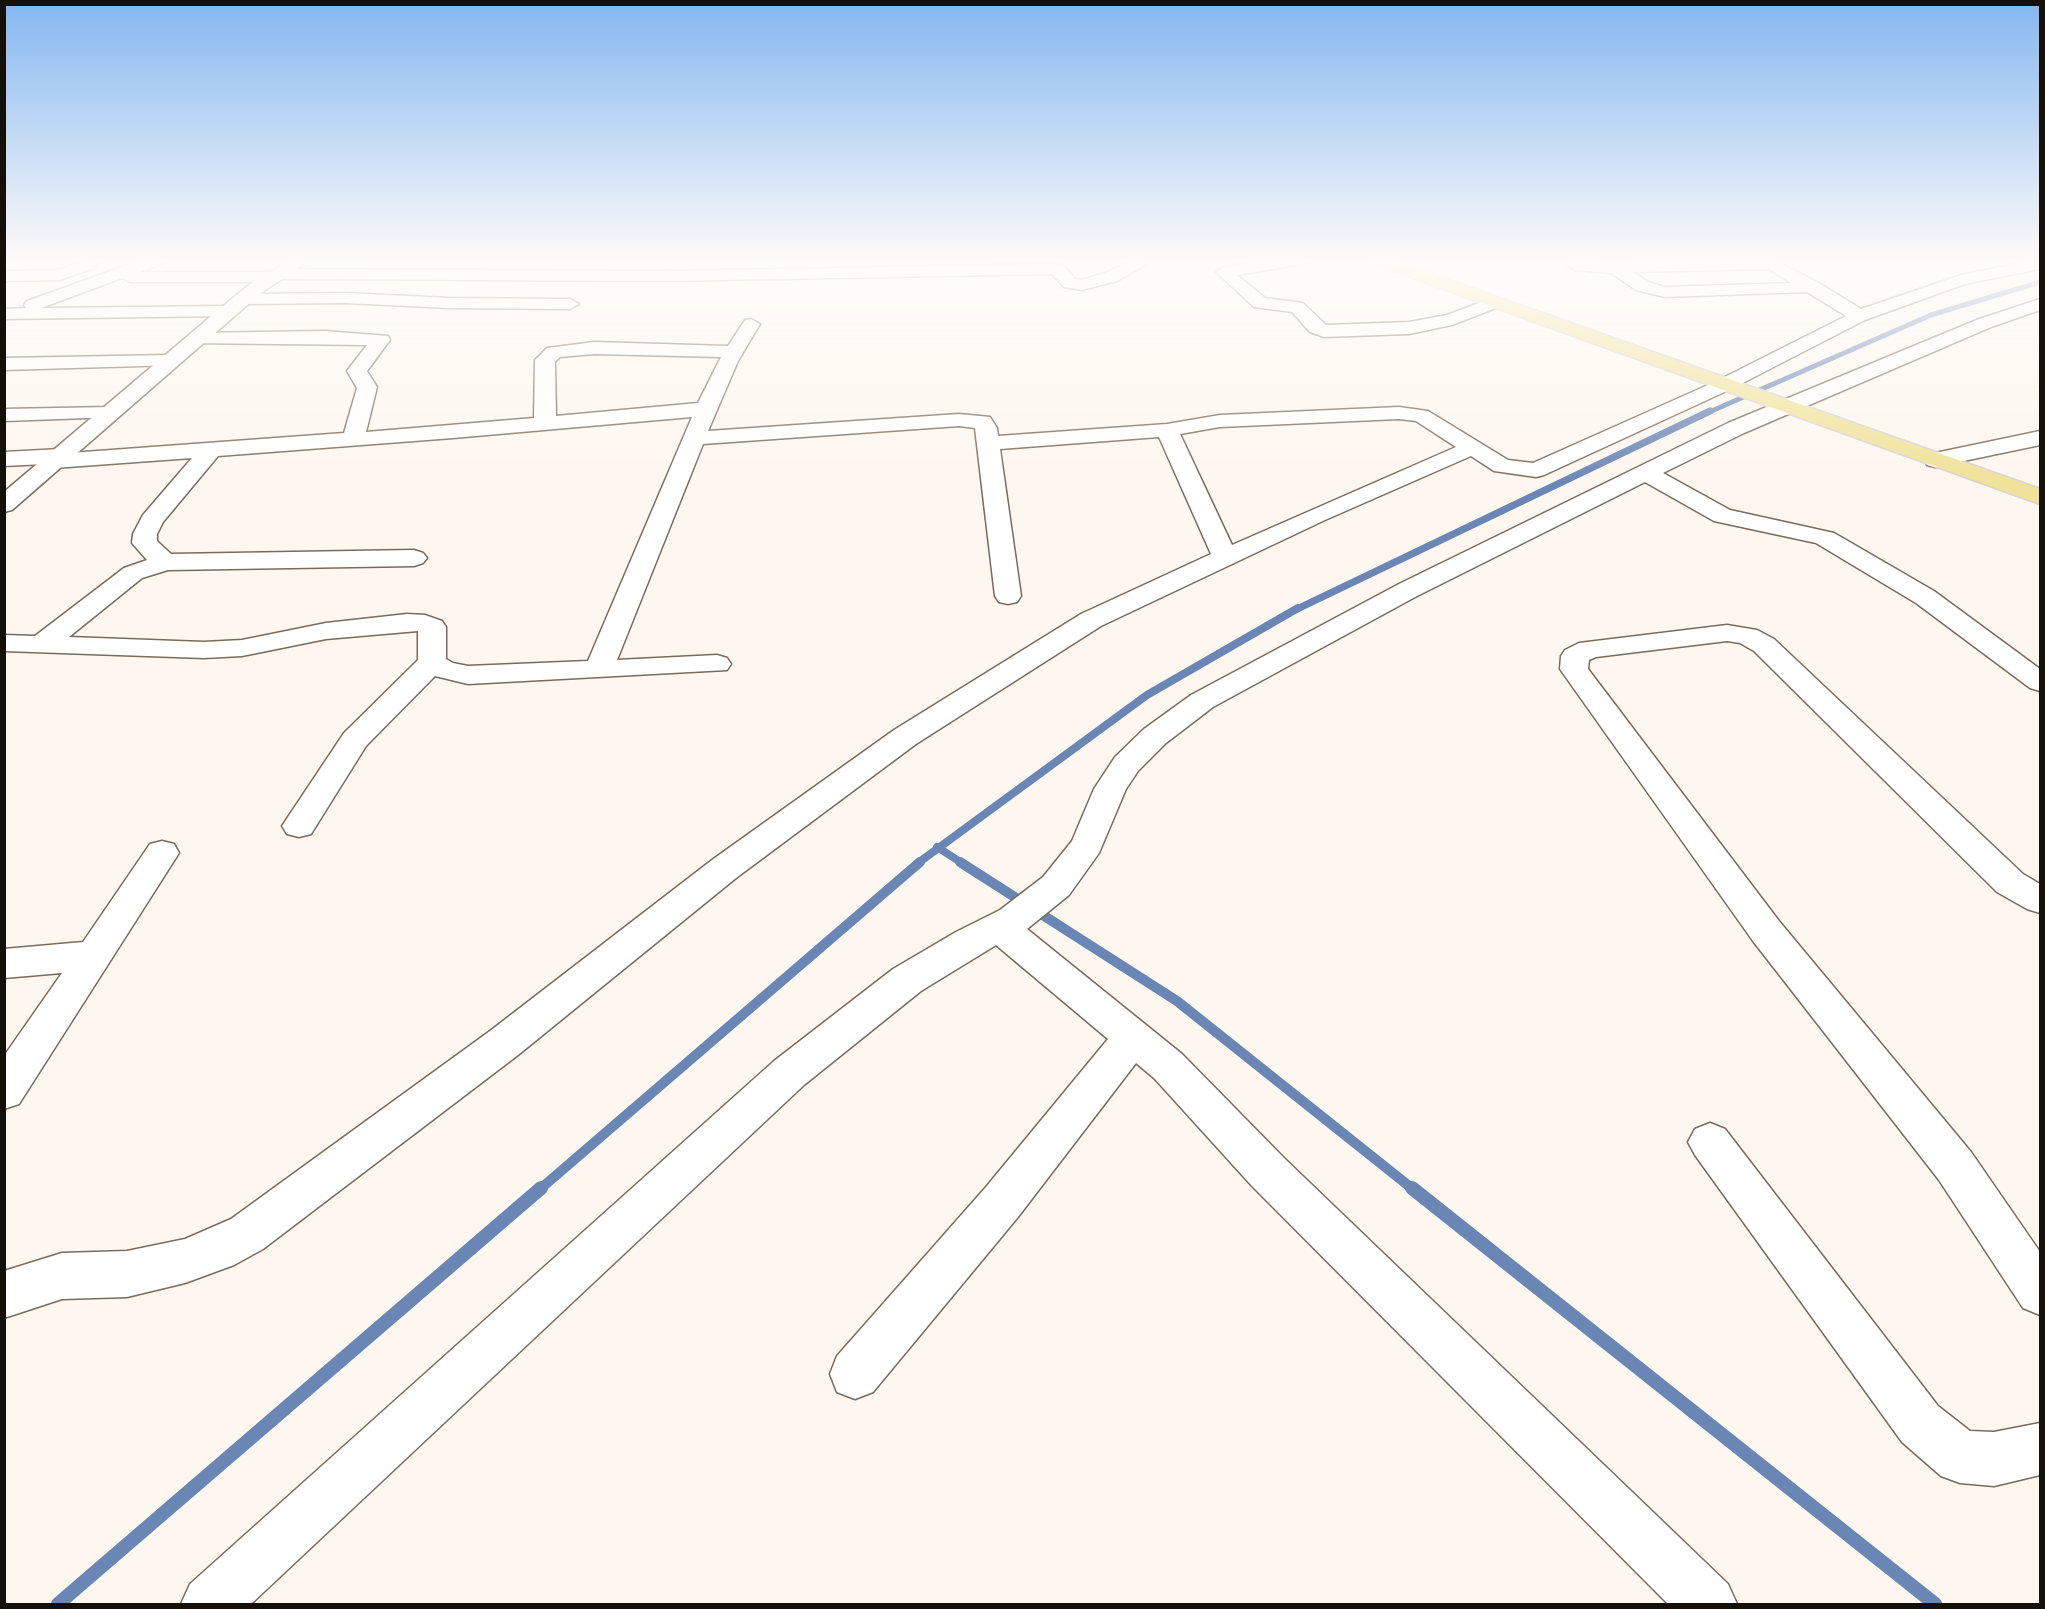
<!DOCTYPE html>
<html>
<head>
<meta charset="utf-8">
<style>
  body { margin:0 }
  #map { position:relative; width:2045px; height:1609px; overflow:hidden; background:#fef7f0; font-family:"Alegreya Sans",sans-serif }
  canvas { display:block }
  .frame { position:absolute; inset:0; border:6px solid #150f0a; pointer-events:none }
</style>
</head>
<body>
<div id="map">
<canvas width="2045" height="1609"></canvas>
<div class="frame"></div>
</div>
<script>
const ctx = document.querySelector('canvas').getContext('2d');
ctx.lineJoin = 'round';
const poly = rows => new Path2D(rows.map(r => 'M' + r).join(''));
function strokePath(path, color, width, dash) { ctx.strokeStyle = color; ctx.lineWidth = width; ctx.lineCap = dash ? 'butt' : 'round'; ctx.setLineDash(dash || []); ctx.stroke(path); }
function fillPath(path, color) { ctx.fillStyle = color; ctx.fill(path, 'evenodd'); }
strokePath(poly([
  [1707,413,1931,315,2040,282]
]), '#6a86b5', 5);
strokePath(poly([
  [1295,610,1710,411]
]), '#6a86b5', 7);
strokePath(poly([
  [937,847,962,863],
  [918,863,1147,695,1298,608]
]), '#6a86b5', 8);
strokePath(poly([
  [960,862,1177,1001,1414,1190],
  [539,1190,920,862]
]), '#6a86b5', 10);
strokePath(poly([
  [1412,1188,1935,1604],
  [58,1604,541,1188]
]), '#6a86b5', 14);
const minor = poly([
  [144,259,168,259,166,262,140,272,273,272,280,269,668,271,1053,264,1065,267,1075,279,1082,280,1105,273,1135,259,1156,259,1117,281,1082,290,1064,287,1052,274,668,281,282,279,275,282,130,282,122,278,41,308,228,306,237,311,228,316,4,319,4,309,26,308,24,305,27,301,144,259],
  [1273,259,1311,259,1303,264,1237,275,1265,298,1303,303,1326,325,1409,322,1447,315,1495,297,1504,302,1501,306,1452,325,1409,334,1324,337,1310,332,1292,312,1254,307,1216,272,1224,267,1273,259],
  [1558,259,1602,263,1772,259,1819,283,1861,309,1961,275,2040,259,2040,269,1965,284,1865,320,1731,389,1544,475,1536,477,1494,471,1471,456,1325,520,1101,626,916,744,736,878,518,1055,263,1249,234,1265,185,1283,127,1297,62,1299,4,1318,4,1271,62,1253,127,1251,185,1239,231,1219,490,1031,712,860,894,730,1081,614,1211,554,1159,437,1000,449,1021,596,1017,602,1008,604,999,602,995,596,975,428,959,426,703,444,617,660,717,655,727,658,731,664,727,670,468,684,435,676,366,746,311,834,299,837,287,834,282,826,344,733,418,660,418,631,326,639,242,656,204,658,4,651,4,635,35,636,124,568,147,560,132,543,133,534,143,515,192,458,54,468,45,464,4,466,4,452,61,449,70,453,344,433,357,388,347,371,367,345,188,343,186,339,195,333,325,331,388,336,390,340,367,371,377,387,366,432,534,418,535,360,547,348,594,342,728,346,745,320,751,319,760,324,738,361,708,431,959,414,990,417,997,428,998,436,1167,424,1220,415,1399,407,1428,411,1508,460,1533,463,1717,381,1846,316,1807,292,1665,297,1636,290,1611,273,1575,270,1558,259],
  [1769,269,1791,283,1665,287,1648,282,1633,272,1769,269],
  [594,354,721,357,698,403,556,416,555,362,560,357,594,354],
  [692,417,588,661,468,666,453,663,446,659,446,627,442,621,425,615,407,614,326,623,242,640,204,642,69,637,142,578,168,570,414,566,423,563,427,558,423,553,414,550,171,554,157,541,157,534,163,522,218,456,453,438,692,417],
  [1399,419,1416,421,1456,447,1232,545,1180,434,1220,427,1399,419],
  [89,260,97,265,95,268,59,280,4,281,4,271,57,270,89,260],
  [346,293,449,298,570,299,579,304,570,309,449,308,346,303,243,304,234,299,243,294,346,293],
  [2040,299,2040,310,1991,327,1744,433,1663,473,1730,510,1834,533,1934,591,2040,669,2040,691,2030,688,1916,603,1816,543,1714,521,1645,482,1417,596,1213,707,1166,743,1138,771,1126,789,1099,853,1069,895,1027,929,1182,1054,1284,1158,1728,1584,1737,1604,1668,1604,1252,1186,1154,1078,1136,1063,1018,1217,873,1392,855,1399,837,1392,830,1374,837,1356,986,1187,1108,1039,996,945,921,991,804,1085,251,1604,181,1604,190,1584,774,1061,893,969,956,932,1000,910,1043,877,1072,841,1094,789,1115,757,1144,729,1191,695,1399,584,1728,423,1979,319,2040,299],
  [169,355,179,361,176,365,4,370,4,358,169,355],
  [109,407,116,409,120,413,116,417,4,421,4,409,109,407],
  [2040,431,2040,445,1935,467,1927,465,1924,460,1927,455,1935,453,2040,431],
  [1727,625,1757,630,1774,639,2023,874,2040,884,2040,913,2027,909,1997,892,1754,651,1740,643,1727,641,1596,657,1589,660,1588,669,1779,921,1971,1152,2040,1252,2040,1315,2023,1308,1939,1180,1753,941,1560,669,1561,656,1565,650,1579,643,1727,625],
  [162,841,174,844,179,853,19,1104,4,1109,4,1056,62,973,4,978,4,949,83,942,150,844,162,841],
  [1710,1123,1725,1129,1938,1406,1970,1431,1994,1432,2040,1423,2040,1475,1994,1486,1960,1483,1941,1476,1902,1442,1695,1155,1688,1142,1695,1129,1710,1123]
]);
const tertiary = poly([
  [292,259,311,259,261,293,12,510,4,512,4,492,222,307,249,285,292,259]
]);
const primary = poly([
  [1366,259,1390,259,2040,489,2040,504,1368,262,1366,259]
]);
strokePath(minor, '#7a6b5c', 3);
strokePath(tertiary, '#7a6b5c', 3);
strokePath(primary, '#d5d4d3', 3);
fillPath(minor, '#fff');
fillPath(tertiary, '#fff');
fillPath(primary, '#f0e298');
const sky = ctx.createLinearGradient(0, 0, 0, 484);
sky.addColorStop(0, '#84b6f1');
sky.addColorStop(0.54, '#fffbf8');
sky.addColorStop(1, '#fffbf800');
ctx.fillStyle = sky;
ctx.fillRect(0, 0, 2045, 484);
</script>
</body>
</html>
